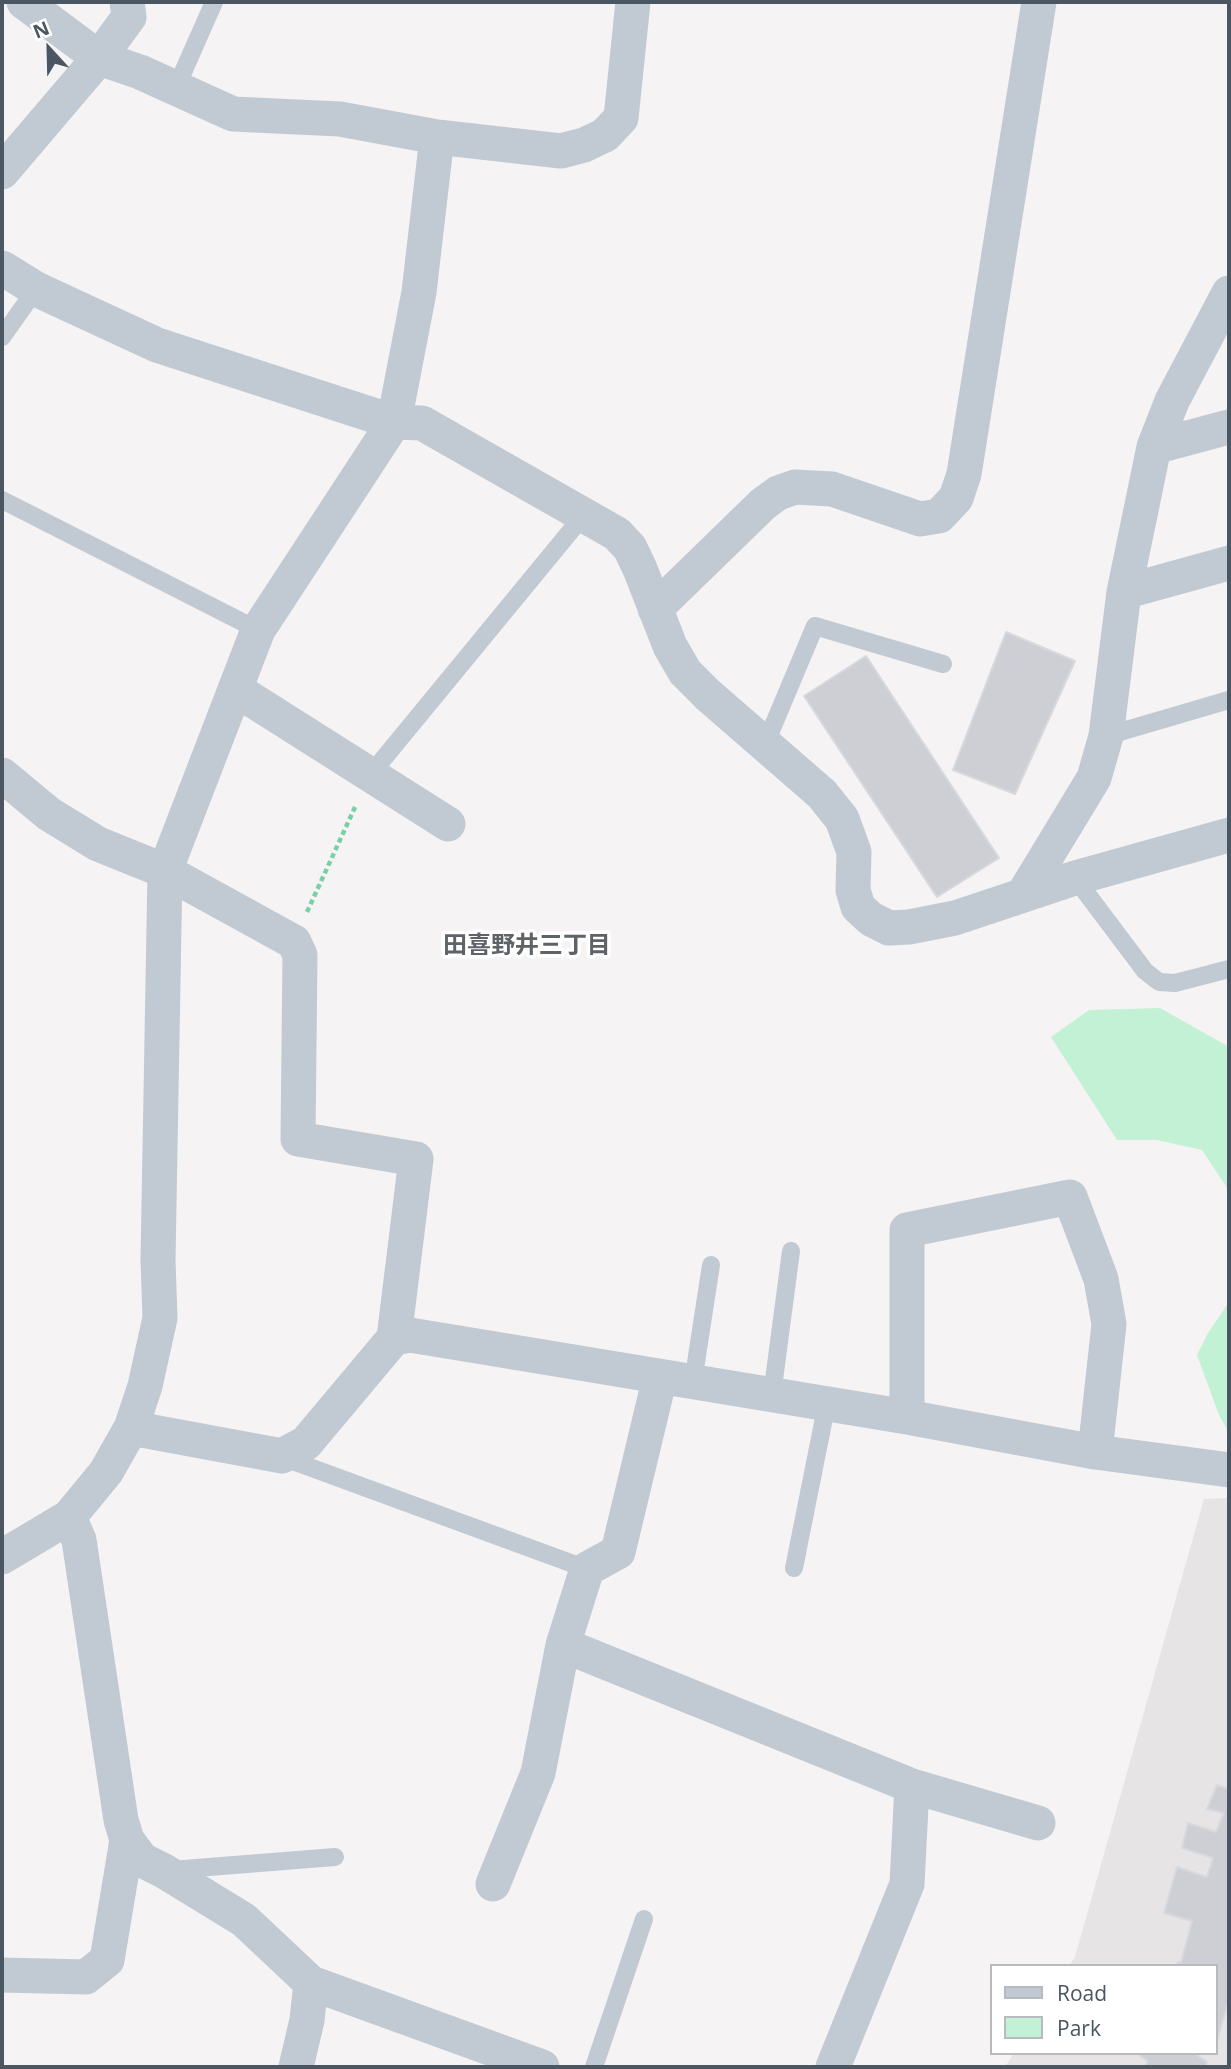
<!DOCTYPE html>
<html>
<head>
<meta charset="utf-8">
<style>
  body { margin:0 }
  #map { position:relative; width:1231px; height:2069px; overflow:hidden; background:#f5f3f3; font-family:"Open Sans",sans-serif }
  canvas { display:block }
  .frame { position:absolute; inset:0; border:4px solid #4a5661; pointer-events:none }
  .legend { position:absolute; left:990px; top:1964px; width:228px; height:91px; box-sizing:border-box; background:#fff; border:2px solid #b7bbc0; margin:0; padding:9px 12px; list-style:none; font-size:21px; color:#4a5661 }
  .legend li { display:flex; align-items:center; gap:14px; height:35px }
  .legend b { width:35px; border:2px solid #b7bbc0 }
  .north { position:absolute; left:14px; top:14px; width:70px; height:70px; -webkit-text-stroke:5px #fff; paint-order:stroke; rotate:338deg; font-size:19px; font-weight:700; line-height:28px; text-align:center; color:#4a5661 }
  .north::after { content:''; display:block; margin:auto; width:24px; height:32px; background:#4a5661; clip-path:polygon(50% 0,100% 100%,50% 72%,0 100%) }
</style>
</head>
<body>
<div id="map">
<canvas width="1231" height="2069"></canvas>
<div class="frame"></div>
<ul class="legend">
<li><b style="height:9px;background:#c1cad2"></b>Road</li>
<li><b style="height:19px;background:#c3f1d5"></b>Park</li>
</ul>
<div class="north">N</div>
</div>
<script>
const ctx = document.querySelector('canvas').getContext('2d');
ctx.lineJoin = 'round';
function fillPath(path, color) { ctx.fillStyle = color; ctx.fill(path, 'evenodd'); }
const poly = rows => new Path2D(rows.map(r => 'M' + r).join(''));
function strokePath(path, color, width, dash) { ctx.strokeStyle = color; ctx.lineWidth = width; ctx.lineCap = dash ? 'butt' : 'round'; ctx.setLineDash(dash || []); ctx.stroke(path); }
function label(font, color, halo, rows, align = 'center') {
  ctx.font = font + ' "Open Sans","Noto Sans JP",sans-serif'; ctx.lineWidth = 7; ctx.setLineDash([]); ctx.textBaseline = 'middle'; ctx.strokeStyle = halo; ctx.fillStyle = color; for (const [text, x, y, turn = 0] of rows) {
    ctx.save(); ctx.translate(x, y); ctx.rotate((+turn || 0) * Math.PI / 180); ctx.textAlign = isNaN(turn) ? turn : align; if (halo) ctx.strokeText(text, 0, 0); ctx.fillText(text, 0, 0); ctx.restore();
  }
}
fillPath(poly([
  [1229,1498,1229,2067,1005,2067,1014,2053,1215,2053,1215,1966,1069,1966,1075,1957,1204,1499]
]), '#e6e4e5');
fillPath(poly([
  [1160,1008,1229,1047,1229,1191,1202,1150,1157,1140,1117,1140,1051,1037,1089,1010],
  [1229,1302,1229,1433,1219,1415,1197,1355,1208,1333]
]), '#c3f1d5');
const building = poly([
  [1006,632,1075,661,1015,794,953,770,1006,632],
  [866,656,999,858,937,897,804,696,866,656],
  [1217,1785,1229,1789,1229,1999,1216,2044,1215,1966,1177,1966,1178,1962,1181,1963,1192,1921,1164,1913,1177,1867,1207,1877,1213,1858,1182,1848,1188,1823,1216,1832,1224,1813,1207,1809,1217,1785],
  [1136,2053,1194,2053,1207,2062,1205,2067,1145,2067,1148,2061,1136,2053]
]);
fillPath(building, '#cdcfd5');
strokePath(building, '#d7d9de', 2);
strokePath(poly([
  [307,912,356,805]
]), '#7ad0a6', 4.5, [5, 3.5]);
strokePath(poly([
  [176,88,214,2],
  [2,337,36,289],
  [2,500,258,630],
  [1106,736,1229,700],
  [765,745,815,626,943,664],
  [370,775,583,516],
  [1075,878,1145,971,1159,982,1175,983,1229,969],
  [693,1382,711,1265],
  [772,1395,791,1251],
  [282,1457,587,1569],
  [794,1568,827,1403],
  [171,1870,335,1857],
  [594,2067,644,1919]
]), '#c1cad2', 18);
strokePath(poly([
  [24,2,99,58,140,72,233,114,340,119,437,137,561,151,584,145,605,135,621,118,633,2],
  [2,172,99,58,129,17,127,2],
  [2,268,36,289,157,345,394,422,422,423,617,534,630,548,640,569,670,646,685,672,708,695,822,794,842,819,854,852,853,890,858,907,871,919,889,928,909,927,955,918,1075,878,1229,835],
  [1154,447,1229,427],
  [1124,592,1229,563],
  [655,609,763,504,778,493,795,487,832,489,920,519,939,516,956,498,964,474,1039,2],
  [235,689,448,824],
  [2,775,49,814,98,844,165,871,294,942,300,955,298,1139,416,1159,394,1338],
  [1023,895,1094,778,1106,736,1124,592,1154,447,1172,401,1229,293],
  [660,1377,618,1552,587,1569,563,1645,912,1786,907,1884,833,2067],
  [907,1417,907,1230,1070,1197,1101,1279,1109,1324,1095,1452],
  [131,1428,282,1456,306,1443,394,1338,410,1335,907,1417,1095,1452,1229,1470],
  [69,1517,79,1540,121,1820,127,1840,142,1860,164,1871,244,1920,311,1983,307,2020,296,2067],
  [2,1557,69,1517,106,1472,131,1428,145,1386,160,1318,158,1260,165,871,258,630,394,422,419,292,437,137],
  [912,1786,1038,1823],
  [493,1884,538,1773,563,1645],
  [2,1975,86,1977,107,1960,127,1840],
  [311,1983,542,2067]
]), '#c1cad2', 35);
label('bold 24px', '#5f6368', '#fff', [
  ["田喜野井三丁目",527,946]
]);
</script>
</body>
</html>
